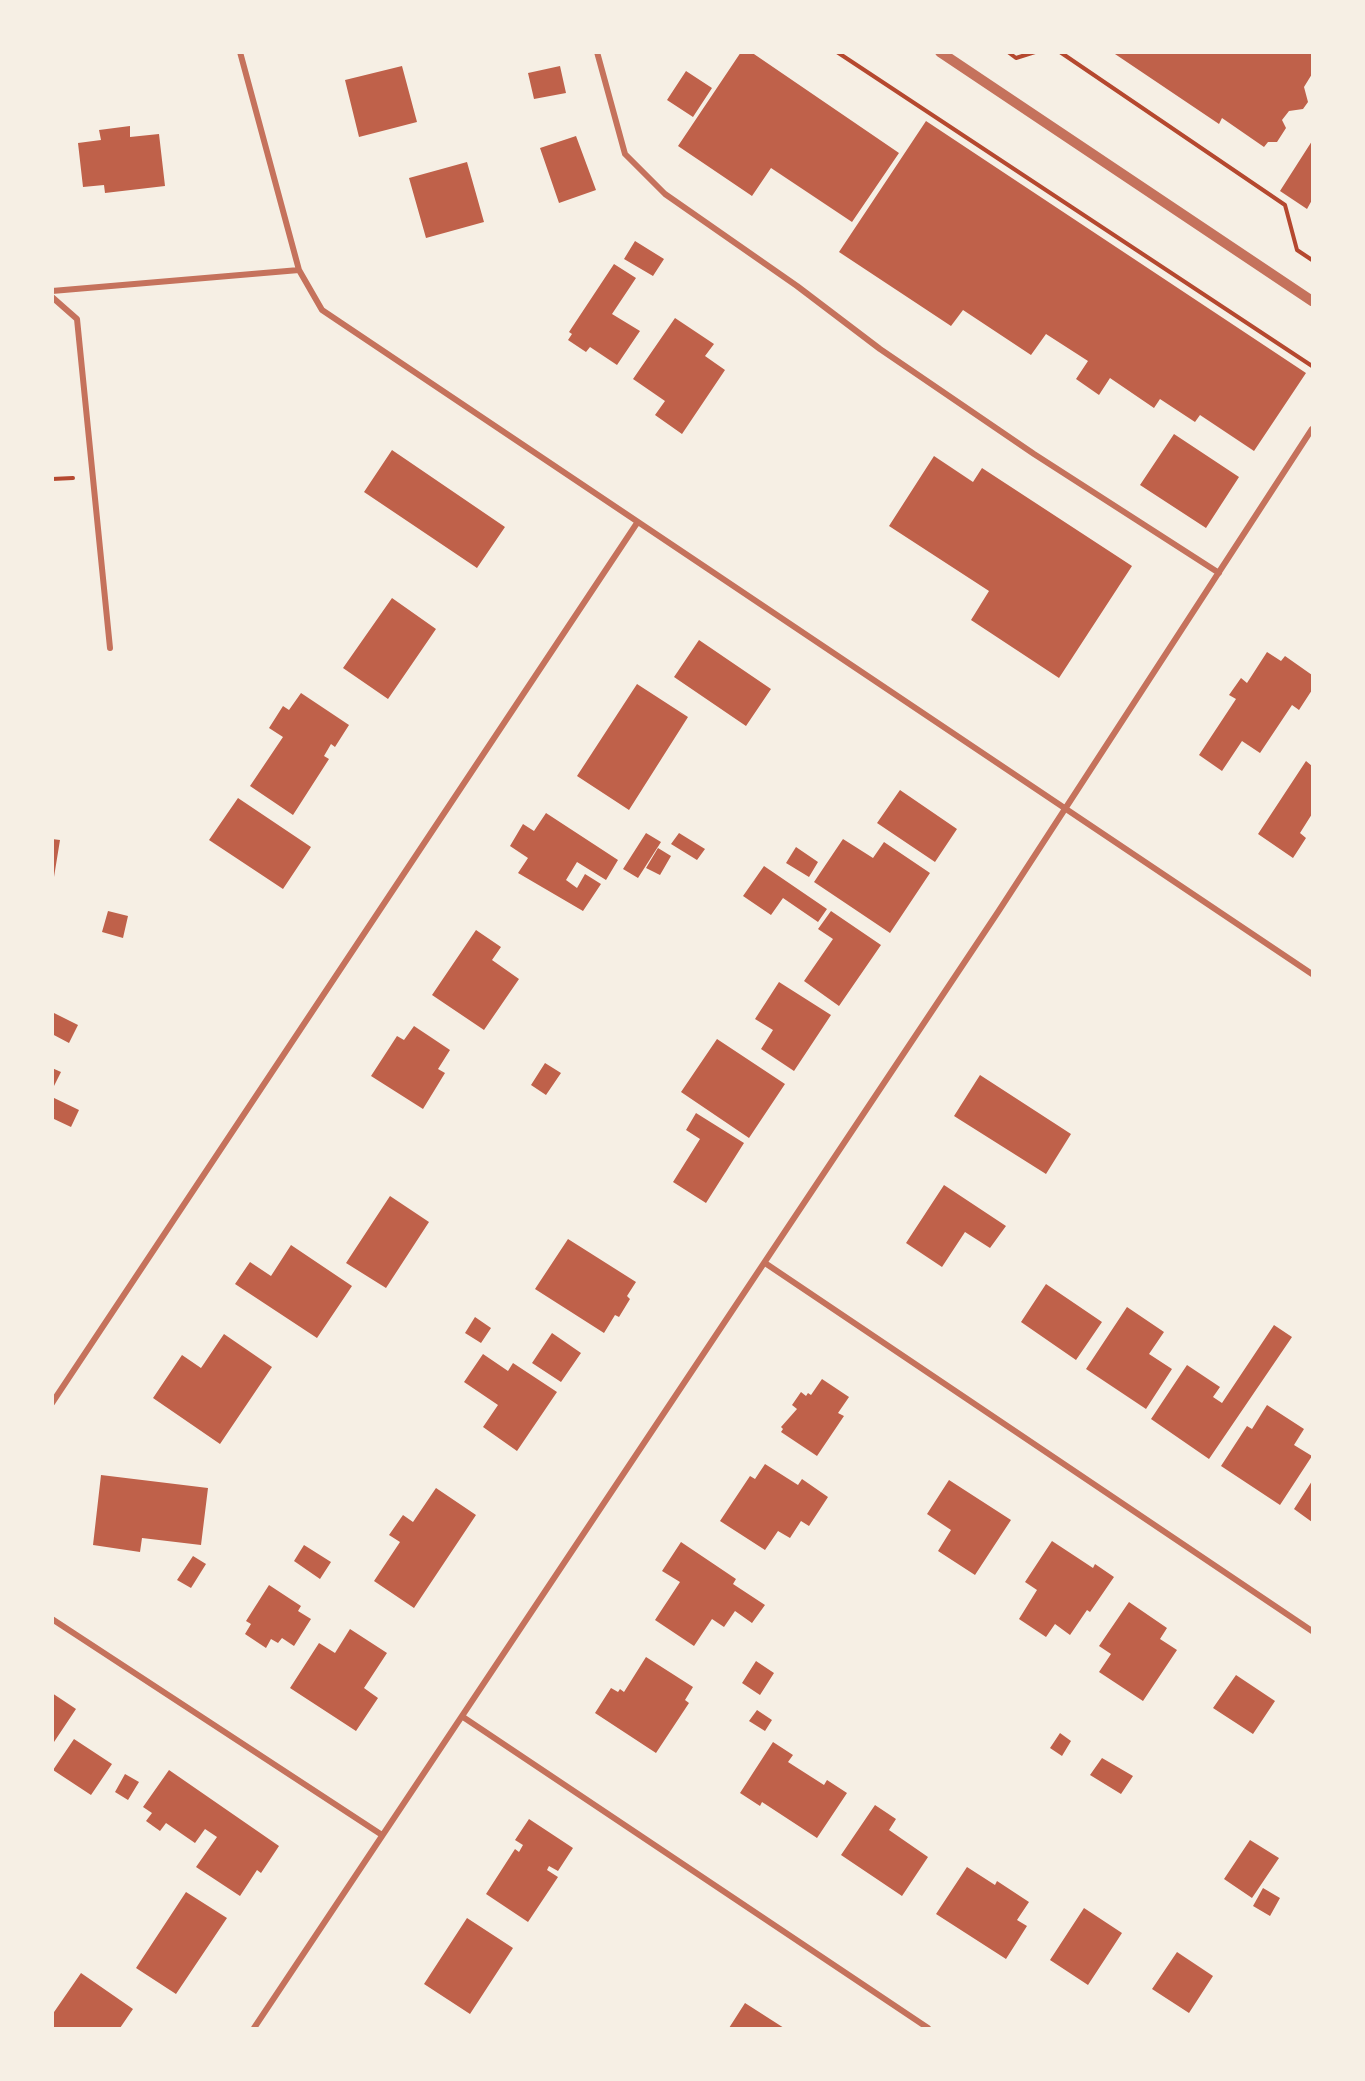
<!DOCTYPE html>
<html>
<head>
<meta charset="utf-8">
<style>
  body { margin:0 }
  #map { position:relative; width:1365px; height:2081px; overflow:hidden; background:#f6efe4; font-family:Overpass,sans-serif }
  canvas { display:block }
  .frame { position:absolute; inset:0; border:54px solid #f6efe4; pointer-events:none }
</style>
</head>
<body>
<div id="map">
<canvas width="1365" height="2081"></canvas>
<div class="frame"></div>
</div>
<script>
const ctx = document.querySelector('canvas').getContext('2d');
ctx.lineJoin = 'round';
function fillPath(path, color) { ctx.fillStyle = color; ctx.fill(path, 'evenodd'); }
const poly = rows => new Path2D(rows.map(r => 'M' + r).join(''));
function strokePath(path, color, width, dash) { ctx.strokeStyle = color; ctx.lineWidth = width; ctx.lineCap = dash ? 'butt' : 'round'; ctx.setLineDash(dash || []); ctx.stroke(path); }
fillPath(poly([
  [741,52,751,52,899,153,852,222,771,168,752,196,678,146],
  [1112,52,1312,52,1312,74,1304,87,1308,102,1303,109,1289,111,1282,120,1286,128,1277,142,1268,142,1264,147,1222,118,1219,124],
  [402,66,417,122,359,137,345,80],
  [560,66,566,93,534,99,528,73],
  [686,71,712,88,693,117,667,100],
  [926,121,1306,373,1254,451,1200,415,1195,422,1160,399,1154,408,1110,378,1099,395,1076,379,1088,361,1046,334,1031,355,963,310,951,326,839,252],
  [130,126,130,137,159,134,165,186,105,193,104,185,83,187,78,143,101,140,99,130],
  [576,136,596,190,559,203,540,148],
  [1312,141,1312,200,1307,209,1280,191],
  [467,162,484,222,426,238,409,178],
  [635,241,664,259,653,276,624,259],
  [614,264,636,278,612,314,640,331,617,365,590,347,586,352,568,340,572,334,569,332],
  [675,318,714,344,705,356,725,370,682,434,655,415,665,401,633,379],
  [1174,434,1239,477,1206,528,1140,485],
  [392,450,505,527,477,568,364,492],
  [934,456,973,482,982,468,1132,566,1059,678,971,620,989,591,889,526],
  [392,598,436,629,388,699,343,668],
  [699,640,771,689,746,726,674,677],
  [1267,652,1281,661,1285,656,1312,675,1312,690,1299,710,1292,705,1260,753,1242,741,1222,771,1199,755,1236,699,1229,695,1241,678,1247,683],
  [637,684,688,717,629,810,577,776],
  [301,693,349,725,335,747,331,744,324,756,329,759,293,815,250,786,283,737,269,728,283,706,289,710],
  [1306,761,1312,766,1312,814,1300,833,1306,838,1293,858,1258,834],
  [900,790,957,829,935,862,877,823],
  [238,798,311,847,283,889,209,840],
  [546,813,618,860,606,880,577,862,566,880,577,888,585,874,601,884,583,911,518,873,528,858,510,846,523,824,534,831],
  [646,833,661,842,638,878,623,869],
  [679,833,705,849,697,860,671,844],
  [52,839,60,840,54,877,52,877],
  [843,839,873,858,884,842,930,873,890,933,814,882],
  [796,847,818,862,809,877,786,863],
  [658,848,671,856,660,875,646,868],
  [764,866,827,909,818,922,783,898,771,915,743,896],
  [108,911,128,916,123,938,102,932],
  [831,911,881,945,839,1006,804,981,833,939,818,929],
  [476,930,501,947,492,960,519,979,484,1030,432,995],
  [779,982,831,1015,794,1071,761,1049,773,1030,755,1019],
  [52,1012,78,1025,69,1043,52,1034],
  [414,1026,450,1050,438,1069,445,1073,423,1109,371,1076,397,1036,404,1040],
  [717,1039,785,1084,749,1138,681,1092],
  [545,1063,561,1073,546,1095,531,1085],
  [52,1068,61,1072,52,1090],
  [980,1075,1071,1134,1046,1174,954,1116],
  [52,1097,79,1110,71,1127,54,1119,52,1122],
  [696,1113,744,1143,706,1203,673,1182,700,1139,686,1130],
  [944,1185,1006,1226,990,1248,965,1232,942,1267,906,1243],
  [390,1196,429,1222,386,1288,346,1263],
  [568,1239,636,1282,627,1296,630,1299,619,1317,615,1315,604,1333,535,1289],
  [291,1245,352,1286,317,1338,235,1284,250,1262,271,1276],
  [1046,1284,1102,1322,1076,1360,1021,1322],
  [1127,1307,1164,1332,1149,1354,1172,1369,1146,1409,1086,1369],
  [475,1317,491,1328,481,1343,465,1333],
  [1274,1325,1292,1337,1209,1459,1151,1419,1187,1365,1220,1387,1213,1397,1222,1403],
  [552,1333,581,1353,561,1382,532,1363],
  [224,1334,272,1367,220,1444,153,1398,182,1355,201,1368],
  [483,1354,508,1371,513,1363,557,1392,517,1451,483,1427,498,1405,464,1382],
  [822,1379,849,1397,838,1413,844,1416,817,1456,781,1432,783,1429,781,1427,797,1409,792,1405,801,1392,806,1396,808,1393,811,1395],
  [1267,1405,1304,1429,1294,1445,1312,1456,1280,1505,1221,1466,1247,1426,1252,1429],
  [765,1464,798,1485,802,1479,828,1497,809,1526,801,1521,790,1538,778,1531,765,1550,720,1521,750,1476,755,1479],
  [101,1475,208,1488,201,1545,142,1538,140,1552,93,1545],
  [949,1480,1011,1520,975,1575,938,1551,951,1530,927,1514],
  [1312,1481,1312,1522,1294,1509],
  [436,1488,476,1515,414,1608,374,1581,400,1542,389,1535,403,1515,413,1522],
  [1052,1541,1093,1568,1095,1564,1114,1577,1090,1612,1087,1610,1070,1635,1055,1624,1046,1637,1019,1619,1037,1590,1025,1582],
  [681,1542,736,1579,733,1584,765,1605,752,1623,735,1611,724,1627,712,1619,694,1646,655,1620,680,1582,662,1571],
  [304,1545,331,1562,320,1579,294,1561],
  [193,1556,206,1564,191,1588,177,1580],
  [269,1585,301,1606,298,1611,311,1619,294,1646,282,1638,278,1643,271,1639,266,1648,245,1634,251,1624,246,1621],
  [1129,1602,1167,1628,1160,1639,1177,1650,1143,1701,1099,1672,1111,1654,1099,1646],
  [350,1629,387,1653,364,1688,378,1698,356,1731,290,1688,319,1643,335,1653],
  [646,1657,693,1687,685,1700,689,1703,656,1753,595,1713,611,1688,618,1692,620,1689,624,1692],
  [756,1661,774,1673,760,1695,742,1683],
  [1236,1675,1275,1701,1253,1734,1213,1708],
  [52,1693,76,1709,52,1745],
  [757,1710,772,1720,765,1731,749,1721],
  [1060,1733,1071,1741,1062,1756,1050,1748],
  [74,1739,112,1764,91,1795,53,1770],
  [773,1742,793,1755,788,1762,824,1785,827,1780,847,1793,817,1838,762,1802,760,1806,740,1793],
  [1102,1758,1133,1776,1121,1794,1090,1775],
  [169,1770,279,1846,261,1873,257,1870,240,1896,196,1867,217,1837,205,1829,195,1843,166,1823,160,1831,146,1821,152,1813,143,1807],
  [125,1774,139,1782,128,1800,115,1792],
  [875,1805,896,1819,889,1830,928,1857,902,1896,841,1855],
  [529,1819,573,1848,558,1871,549,1866,547,1870,558,1877,528,1922,486,1894,515,1849,519,1852,523,1845,515,1840],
  [1250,1840,1279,1858,1252,1898,1224,1879],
  [967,1867,995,1885,997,1881,1029,1902,1017,1920,1027,1926,1006,1959,936,1914],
  [1263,1888,1280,1898,1270,1916,1253,1906],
  [186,1892,227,1918,176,1994,136,1968],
  [1084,1908,1122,1933,1088,1985,1050,1960],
  [467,1918,513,1948,470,2014,424,1984],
  [1177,1952,1213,1976,1189,2013,1152,1989],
  [81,1973,133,2009,120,2028,52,2028,52,2015],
  [745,2003,784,2028,729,2028]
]), '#bf614a');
strokePath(poly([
  [837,52,1312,366],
  [1008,52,1016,58,1035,52],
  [1060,52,1285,205,1297,250,1312,260],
  [52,479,73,478]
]), '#b5482f', 4);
strokePath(poly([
  [240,52,299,270,322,310,1312,974],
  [597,52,625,154,665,194,797,286,880,349,1034,454,1219,573],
  [52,291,299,270],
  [52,297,77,319,110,648],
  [765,1263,1312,1631],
  [52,1403,637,523],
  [52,1619,382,1835],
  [463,1717,928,2028],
  [254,2028,998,912,1312,429]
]), '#c5725c', 6);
strokePath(poly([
  [940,52,1312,301]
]), '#c5725c', 10);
</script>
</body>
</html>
